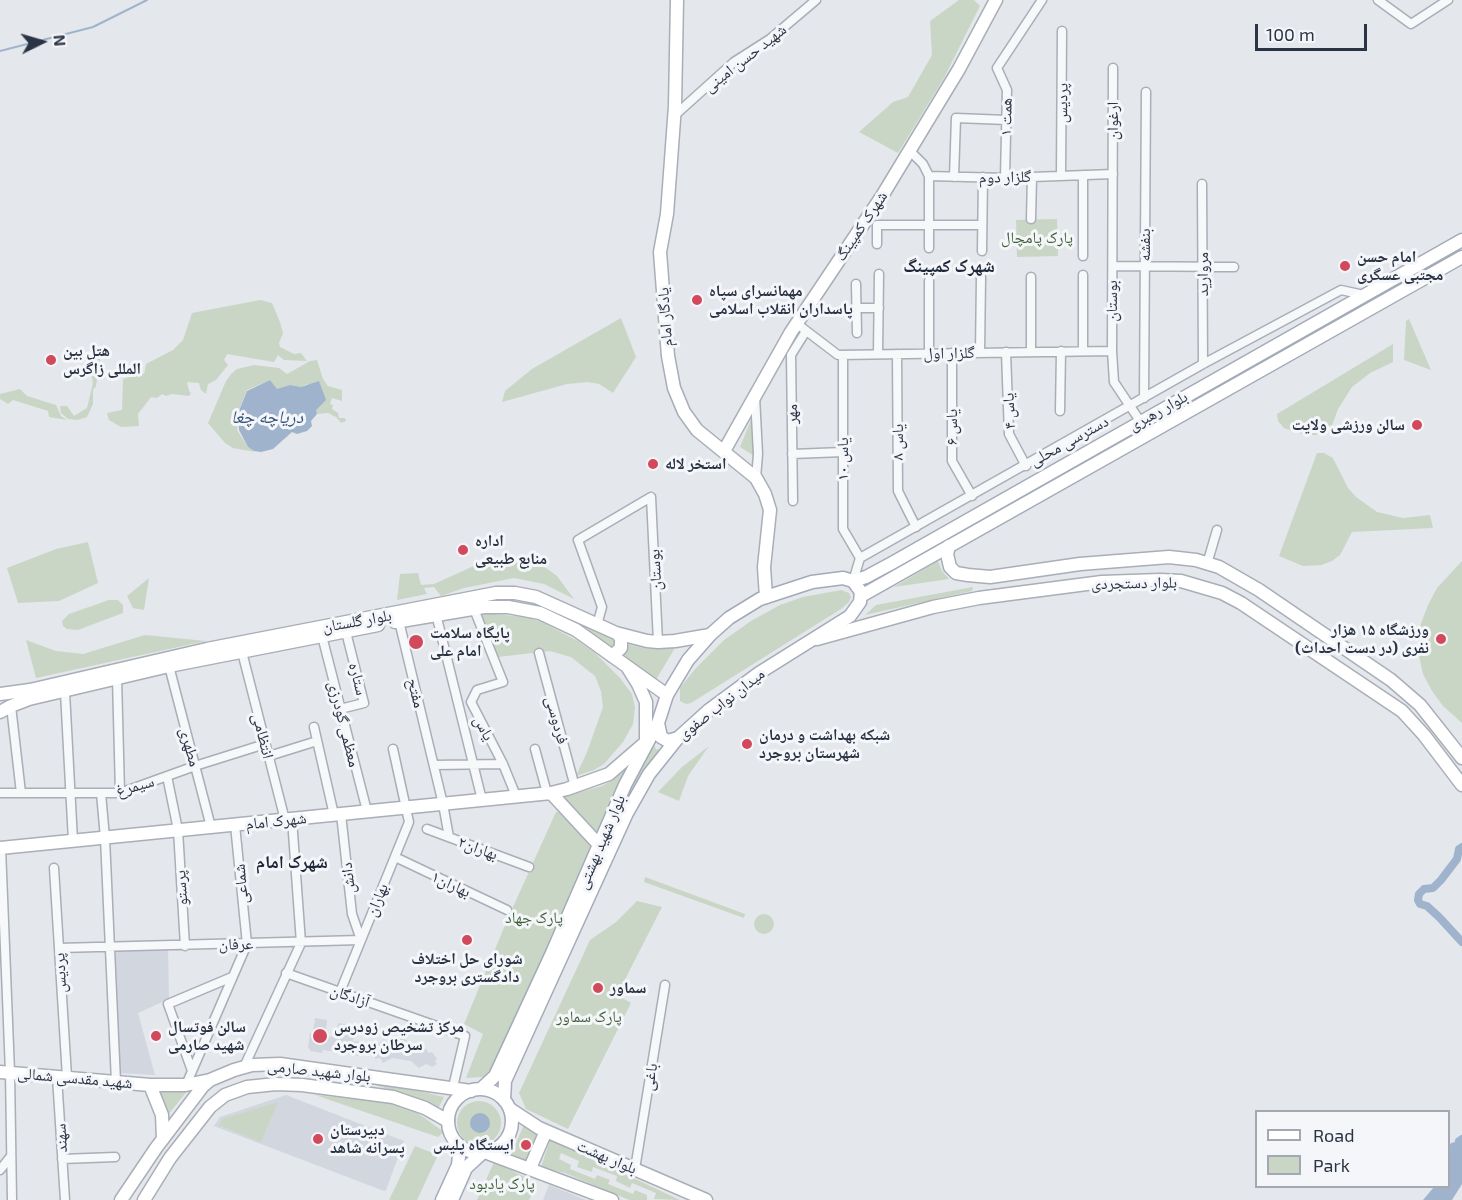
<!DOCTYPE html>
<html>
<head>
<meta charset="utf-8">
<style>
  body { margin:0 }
  #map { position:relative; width:1462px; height:1200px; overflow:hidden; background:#e4e7ec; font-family:"Exo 2",sans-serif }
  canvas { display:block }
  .legend { position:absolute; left:1255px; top:1110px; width:195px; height:78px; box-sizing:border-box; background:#f4f6f9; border:2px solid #a4a8b1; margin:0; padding:8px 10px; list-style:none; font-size:18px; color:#2b3445 }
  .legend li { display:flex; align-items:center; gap:12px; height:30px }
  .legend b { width:30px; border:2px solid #a4a8b1 }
  .north { position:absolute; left:12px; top:12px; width:60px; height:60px; -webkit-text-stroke:4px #f4f6f9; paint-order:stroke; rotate:85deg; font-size:16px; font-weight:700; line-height:24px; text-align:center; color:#2b3445 }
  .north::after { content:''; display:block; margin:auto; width:21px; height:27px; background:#2b3445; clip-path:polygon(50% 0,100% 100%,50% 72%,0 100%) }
  .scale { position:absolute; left:1255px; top:24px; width:112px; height:27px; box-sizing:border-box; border:3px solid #2b3445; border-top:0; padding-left:8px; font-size:18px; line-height:21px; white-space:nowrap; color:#2b3445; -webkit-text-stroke:4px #f4f6f9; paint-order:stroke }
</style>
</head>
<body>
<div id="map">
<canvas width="1462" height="1200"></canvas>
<ul class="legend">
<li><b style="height:8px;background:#fff"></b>Road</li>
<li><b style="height:16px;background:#c9d6c5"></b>Park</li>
</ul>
<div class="north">N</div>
<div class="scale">100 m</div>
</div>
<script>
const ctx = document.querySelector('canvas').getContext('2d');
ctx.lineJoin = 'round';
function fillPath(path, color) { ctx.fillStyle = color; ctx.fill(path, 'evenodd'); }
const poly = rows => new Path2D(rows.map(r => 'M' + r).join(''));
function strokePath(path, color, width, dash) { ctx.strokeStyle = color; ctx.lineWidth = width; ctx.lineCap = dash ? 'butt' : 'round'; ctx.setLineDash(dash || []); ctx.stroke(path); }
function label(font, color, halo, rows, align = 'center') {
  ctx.font = font + ' "Exo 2","Noto Naskh Arabic",sans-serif'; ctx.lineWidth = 6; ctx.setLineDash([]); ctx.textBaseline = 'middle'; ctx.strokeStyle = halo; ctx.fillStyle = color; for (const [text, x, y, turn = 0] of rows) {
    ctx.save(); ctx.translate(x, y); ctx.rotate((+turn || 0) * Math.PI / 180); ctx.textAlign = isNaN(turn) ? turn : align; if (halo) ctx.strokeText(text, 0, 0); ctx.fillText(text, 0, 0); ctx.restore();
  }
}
fillPath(poly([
  [168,949,169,999,138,1013,155,1075,119,1073,114,951],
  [315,1018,327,1020,325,1036,336,1037,338,1023,355,1026,353,1041,361,1042,359,1056,323,1050,322,1053,310,1051,310,1049,308,1048,310,1033,313,1033],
  [403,1038,417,1048,423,1045,429,1053,432,1052,437,1059,435,1061,437,1064,432,1067,426,1064,419,1068,411,1061,392,1058,383,1063,380,1058,375,1059,373,1049,384,1039,388,1042],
  [286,1095,404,1141,386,1190,384,1191,214,1126,220,1117],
  [549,1185,586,1200,543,1200]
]), '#d2d6de');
fillPath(poly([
  [959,0,974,0,980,6,944,78,898,153,859,132,893,102,908,97,932,55,930,21],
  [1057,219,1058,256,1017,257,1016,220],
  [260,300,272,303,280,322,283,333,279,343,280,347,294,354,301,353,307,361,284,360,278,355,274,362,227,354,224,360,228,365,216,380,208,384,206,394,201,390,199,383,187,382,189,391,191,393,189,396,172,394,166,396,162,394,157,398,151,397,138,414,139,426,121,427,109,420,107,413,122,410,123,379,143,373,144,375,146,364,173,350,183,340,192,313],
  [621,318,636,357,613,393,599,384,588,382,567,384,502,402,505,391,532,369],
  [1409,319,1431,370,1404,360,1406,321],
  [1393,344,1393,362,1370,373,1352,387,1338,409,1330,431,1315,435,1305,435,1284,428,1278,421,1277,414],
  [101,353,96,386,93,390,93,404,87,417,78,420,68,419,61,413,60,406,67,406,74,416,87,408,93,383,89,364],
  [317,360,323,379,328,386,342,390,342,401,332,398,330,404,333,405,332,409,338,413,339,418,345,418,346,421,341,423,336,417,328,413,317,414,307,384,301,387,290,385,276,390,270,380,247,390,238,412,237,430,248,447,255,452,233,448,225,443,208,423,226,381,231,374,237,369,254,365,279,368,287,374,310,361],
  [20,389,27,396,56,405,61,416,67,420,49,417,48,411,13,400,8,404,0,399,0,394],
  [753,415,753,455,740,447],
  [1317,453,1324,453,1333,458,1348,488,1356,497,1377,512,1403,518,1430,515,1433,528,1352,532,1340,555,1332,561,1321,565,1303,566,1279,556],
  [88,542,98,583,59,601,18,603,7,568,56,549],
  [487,560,534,564,546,568,557,576,574,599,544,584,514,578,464,588,441,596,434,587,424,588,427,594,397,600,400,574,418,573,421,585,434,584],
  [938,561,942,571,949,579,894,587],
  [1462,561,1462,723,1443,706,1432,691,1423,674,1418,651,1420,626,1428,605,1437,588],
  [149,578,144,610,133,608,127,596],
  [973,587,972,591,865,615,876,605],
  [841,590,849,593,851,597,849,602,841,609,691,703,686,704,680,701,680,688,696,668,724,640,751,621,780,605,803,597],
  [520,598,537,602,616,639,616,645,611,649,520,604],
  [109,600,118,600,123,605,123,613,78,630,67,629,63,626,62,621,69,614],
  [481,613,527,617,542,622,578,641,595,653,620,678,632,694,635,708,633,724,623,742,604,764,594,770,576,776,587,752,603,707,601,691,595,676,571,657,550,651,498,657],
  [145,635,206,641,36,678,26,640,56,651,83,654],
  [626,644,648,649,675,648,654,683,622,654,627,650],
  [653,743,656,749,662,750,645,772,613,826],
  [709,746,688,776,679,801,658,792,682,767],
  [628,766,598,833,563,797,602,786,616,778],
  [556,812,560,812,592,847,493,1070,483,1077,466,1078,483,1034,464,1024,508,918],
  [645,877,745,914,744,918,644,882],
  [637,901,662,907,617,995,631,1003,568,1129,526,1109,519,1093,590,940,616,922],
  '754 924a10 10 0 1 1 20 0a10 10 0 1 1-20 0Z',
  [372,1084,415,1090,444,1097,438,1109,414,1097],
  [160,1091,187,1091,168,1115],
  [315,1095,405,1104,444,1132,438,1137],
  '457 1123a22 22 0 1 1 44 0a22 22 0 1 1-44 0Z',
  [278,1102,261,1142,219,1125,223,1119],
  [524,1125,542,1133,529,1162,511,1154],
  [550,1140,597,1161,680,1200,654,1199,656,1193,632,1183,630,1188,616,1181,617,1176,593,1167,592,1172,577,1167,579,1161,561,1153,559,1159,571,1165,570,1169,595,1179,597,1175,610,1180,608,1184,633,1194,635,1190,647,1195,647,1200,629,1200,565,1173,541,1167],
  [415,1146,438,1155,417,1200,389,1200],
  [494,1162,537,1183,529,1200,477,1200]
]), '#c9d6c5');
fillPath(poly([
  [270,380,277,389,290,385,301,387,319,381,326,400,316,410,317,414,311,421,312,426,307,431,297,434,292,432,273,449,261,452,254,451,248,447,239,430,238,413,247,391],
  '470 1123a10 10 0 1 1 20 0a10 10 0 1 1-20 0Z',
  [1459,1141,1462,1141,1462,1184,1452,1200,1423,1200,1434,1187,1448,1186,1449,1147,1451,1143]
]), '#9fb4cc');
strokePath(poly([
  [0,51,93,27,147,0]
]), '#9fb4cc', 2);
strokePath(poly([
  [1462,847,1459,849,1457,859,1441,880,1433,888,1424,889,1419,894,1418,900,1420,904,1427,906,1439,917,1462,942],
  [1459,1141,1462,1139]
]), '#9fb4cc', 8);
const street = poly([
  [1378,0,1411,24,1448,0],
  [1113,68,1112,351,1114,382,1140,421],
  [674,116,734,62,770,39,816,0],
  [909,150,923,164,929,176,1005,178,1113,174],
  [1061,175,1062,31],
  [1083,175,1083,256],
  [954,177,956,118,1007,120],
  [1005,178,1007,90,997,68,1042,0],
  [1202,184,1203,364],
  [1031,219,1032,177],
  [877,244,877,225,982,225],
  [929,248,929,176],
  [982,251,983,177],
  [1113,266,1234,267],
  [929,281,929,353],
  [856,284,857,333],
  [857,308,879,308],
  [796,323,838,355,1112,351],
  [1083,351,1083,275],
  [1006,352,1009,434,1026,466],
  [1031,352,1031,277],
  [952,353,952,461,972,496],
  [980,353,981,277],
  [878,354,879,274],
  [897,354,898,491,916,527],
  [843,355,843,529,860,558],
  [755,397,758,454,756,478],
  [1144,398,1146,92],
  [1060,411,1061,351],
  [792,454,843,452],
  [793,501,791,355,806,331],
  [1207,564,1217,530],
  [853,581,860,558,1203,364,1341,290,1364,295],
  [474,609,503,682,477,690,471,702,503,764,516,796],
  [436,614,482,800],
  [399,621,443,804,449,837],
  [597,625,602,607,578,540,651,497,658,642],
  [322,636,367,811],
  [242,652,285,820],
  [539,653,575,787],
  [169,666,211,827],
  [117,678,120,793],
  [65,692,73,841],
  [11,706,21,793],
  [340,709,364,703,346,632],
  [314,727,334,815],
  [535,749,547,793],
  [269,756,317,741],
  [434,765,503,764],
  [167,776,178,830,185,946],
  [0,793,120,793,195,766,265,744],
  [101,793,105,838,116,1082],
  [427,829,529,867],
  [1,848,10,1072,12,1200],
  [395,857,507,910],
  [54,868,67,1077],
  [59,948,361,940,352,914,341,814],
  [286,973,465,1036,453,1087],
  [340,992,409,822,393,749],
  [244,1067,301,943,292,819],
  [192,1071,168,1004,232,977],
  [57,1077,65,1200],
  [186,1085,247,944,235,825],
  [62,1159,115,1157],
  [635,1169,665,985],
  [0,1170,11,1156]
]);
const secondary = poly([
  [677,0,675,106,667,214,660,252,668,356,674,388,684,412,697,430,756,478,765,494,770,510,764,567,766,597],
  [724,451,791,332,882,196,959,69,996,0],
  [949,546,947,554,950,567,956,573,968,575,990,577,1080,564,1169,557,1196,560,1219,567,1259,590,1391,680,1420,705,1462,758],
  [395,622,484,607,508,607,540,613,576,630,667,695],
  [817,639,933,607,979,598,1102,582,1160,580,1181,581,1222,593,1241,603,1402,711,1424,735,1462,785],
  [612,656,621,648,621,639,618,634],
  [0,694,30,690,207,649,496,593,515,593,536,597,616,633,647,641,658,642,675,641,710,635],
  [0,712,11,706,29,699,169,666,378,625],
  [551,793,600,846],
  [0,848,551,793,567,789,609,774,646,742,646,702,638,684,628,668],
  [0,1072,150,1085,186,1085,210,1080],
  [150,1085,162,1115,163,1139],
  [510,1109,539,1128,706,1200],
  [487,1153,612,1200],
  [530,1168,546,1131],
  [121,1200,156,1148,203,1086,210,1080,234,1070,252,1065,280,1064,471,1091],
  [144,1200,170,1158,210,1107,225,1095,247,1087,276,1084,302,1085,393,1097,425,1108,448,1121]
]);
const primary = poly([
  [843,578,853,581,861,592,860,602,850,616,759,673,709,710,678,738,668,741,661,737,658,723,667,695,688,660,710,635,729,618,760,599,812,582,843,578],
  [853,581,866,577,892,563,1462,240],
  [861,596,1462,257],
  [481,1089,495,1076,552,953,625,785,658,723],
  '448 1121a32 32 0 1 1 64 0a32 32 0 1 1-64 0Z',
  [504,1100,505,1081,627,813,649,774,677,739],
  [442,1200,458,1165,459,1156,458,1144],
  [452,1200,466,1168,481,1154]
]);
strokePath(street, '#a9aeb7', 11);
strokePath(secondary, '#a9aeb7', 15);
strokePath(primary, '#a3abb8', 15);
strokePath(street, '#f7f8fa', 8);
strokePath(secondary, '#fff', 12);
strokePath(primary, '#fff', 12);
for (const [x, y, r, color] of [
  [1345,266,6,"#d1495b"],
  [697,300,6,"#d1495b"],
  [51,360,6,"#d1495b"],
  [1417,425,6,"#d1495b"],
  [653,464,6,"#d1495b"],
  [463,550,6,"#d1495b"],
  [1441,639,6,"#d1495b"],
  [416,642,8,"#d1495b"],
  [747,744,6,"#d1495b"],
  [467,940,6,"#d1495b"],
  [598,988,6,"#d1495b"],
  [156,1036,6,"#d1495b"],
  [320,1036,8,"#d1495b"],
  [318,1139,6,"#d1495b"],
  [526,1145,6,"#d1495b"]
]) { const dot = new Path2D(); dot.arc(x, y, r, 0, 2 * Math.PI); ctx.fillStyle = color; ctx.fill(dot); strokePath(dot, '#f4f6f9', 2); }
label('16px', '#2b3445', '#f4f6f9', [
  ["شهید حسن امینی",745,58,-38],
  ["پردیس",1062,103,-89],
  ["همت ۱",1006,117,-89],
  ["ارغوان",1113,121,-90],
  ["گلزار دوم",1005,177,-1],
  ["شهرک کمپینگ",861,226,-56],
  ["بنفشه",1145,245,-90],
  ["مروارید",1203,274,-90],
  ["بوستان",1112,301,-90],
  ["یادگار امام",665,317,-94],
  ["گلزار اول",949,353,-1],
  ["یاس ۴",1009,411,-93],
  ["بلوار رهبری",1158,411,-29],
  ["مهر",792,414,-90],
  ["یاس ۶",952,427,-90],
  ["دسترسی محلی",1069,441,-29],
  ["یاس ۸",898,442,-90],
  ["یاس ۱۰",843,459,-90],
  ["بوستان",655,570,-93],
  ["بلوار دستجردی",1134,583,-1],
  ["بلوار گلستان",357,621,-10],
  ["ستاره",358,679,76],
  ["مفتح",416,693,76],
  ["میدان نواب صفوی",721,704,-38],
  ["فردوسی",557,720,75],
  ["معظمی گودرزی",344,724,76],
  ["یاس",484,728,62],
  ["انتظامی",263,736,76],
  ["مطهری",190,747,75],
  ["سیمرغ",135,786,-16],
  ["شهرک امام",276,821,-6],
  ["بلوار شهید بهشتی",601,842,-67],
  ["بهاران۲",478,848,20],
  ["دانش",348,878,-96],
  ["شماعی",241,884,-95],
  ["بهاران۱",451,884,25],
  ["پرستو",181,888,-94],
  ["بهاران",377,900,-68],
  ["عرفان",236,944,-1],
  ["پردیس",60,973,-93],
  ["آزادگان",350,996,19],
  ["بلوار شهید صارمی",319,1071,6],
  ["باغی",650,1077,-81],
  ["شهید مقدسی شمالی",75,1078,5],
  ["سهند",61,1138,-93],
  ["بلوار بهشت",607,1157,23]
]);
label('16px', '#3f6138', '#f4f6f9', [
  ["پارک پامچال",1037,238],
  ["پارک جهاد",534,918],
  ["پارک سماور",589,1017],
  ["پارک یادبود",502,1184]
]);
label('bold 16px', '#2b3445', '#f4f6f9', [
  ["امام حسن",1357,257],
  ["مجتبی عسگری",1357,275],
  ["مهمانسرای سپاه",709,291],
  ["پاسداران انقلاب اسلامی",709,309],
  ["هتل بین",63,351],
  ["المللی زاگرس",63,369],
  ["سالن ورزشی ولایت",1405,425,"right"],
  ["استخر لاله",665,464],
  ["اداره",475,541],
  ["منابع طبیعی",475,559],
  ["ورزشگاه ۱۵ هزار",1429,630,"right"],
  ["نفری (در دست احداث)",1429,648,"right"],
  ["پایگاه سلامت",430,633],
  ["امام علی",430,651],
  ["شبکه بهداشت و درمان",759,735],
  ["شهرستان بروجرد",759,753],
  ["شورای حل اختلاف",467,959,"center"],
  ["دادگستری بروجرد",467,977,"center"],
  ["سماور",610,988],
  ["سالن فوتسال",168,1027],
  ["شهید صارمی",168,1045],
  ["مرکز تشخیص زودرس",334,1027],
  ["سرطان بروجرد",334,1045],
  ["دبیرستان",330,1130],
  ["پسرانه شاهد",330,1148],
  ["ایستگاه پلیس",514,1145,"right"]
], 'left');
label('bold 18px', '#1d2536', '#f4f6f9', [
  ["شهرک کمپینگ",949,266],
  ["شهرک امام",292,862]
]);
label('italic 18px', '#34527a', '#f4f6f9', [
  ["دریاچه چغا",267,417]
]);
</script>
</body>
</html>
